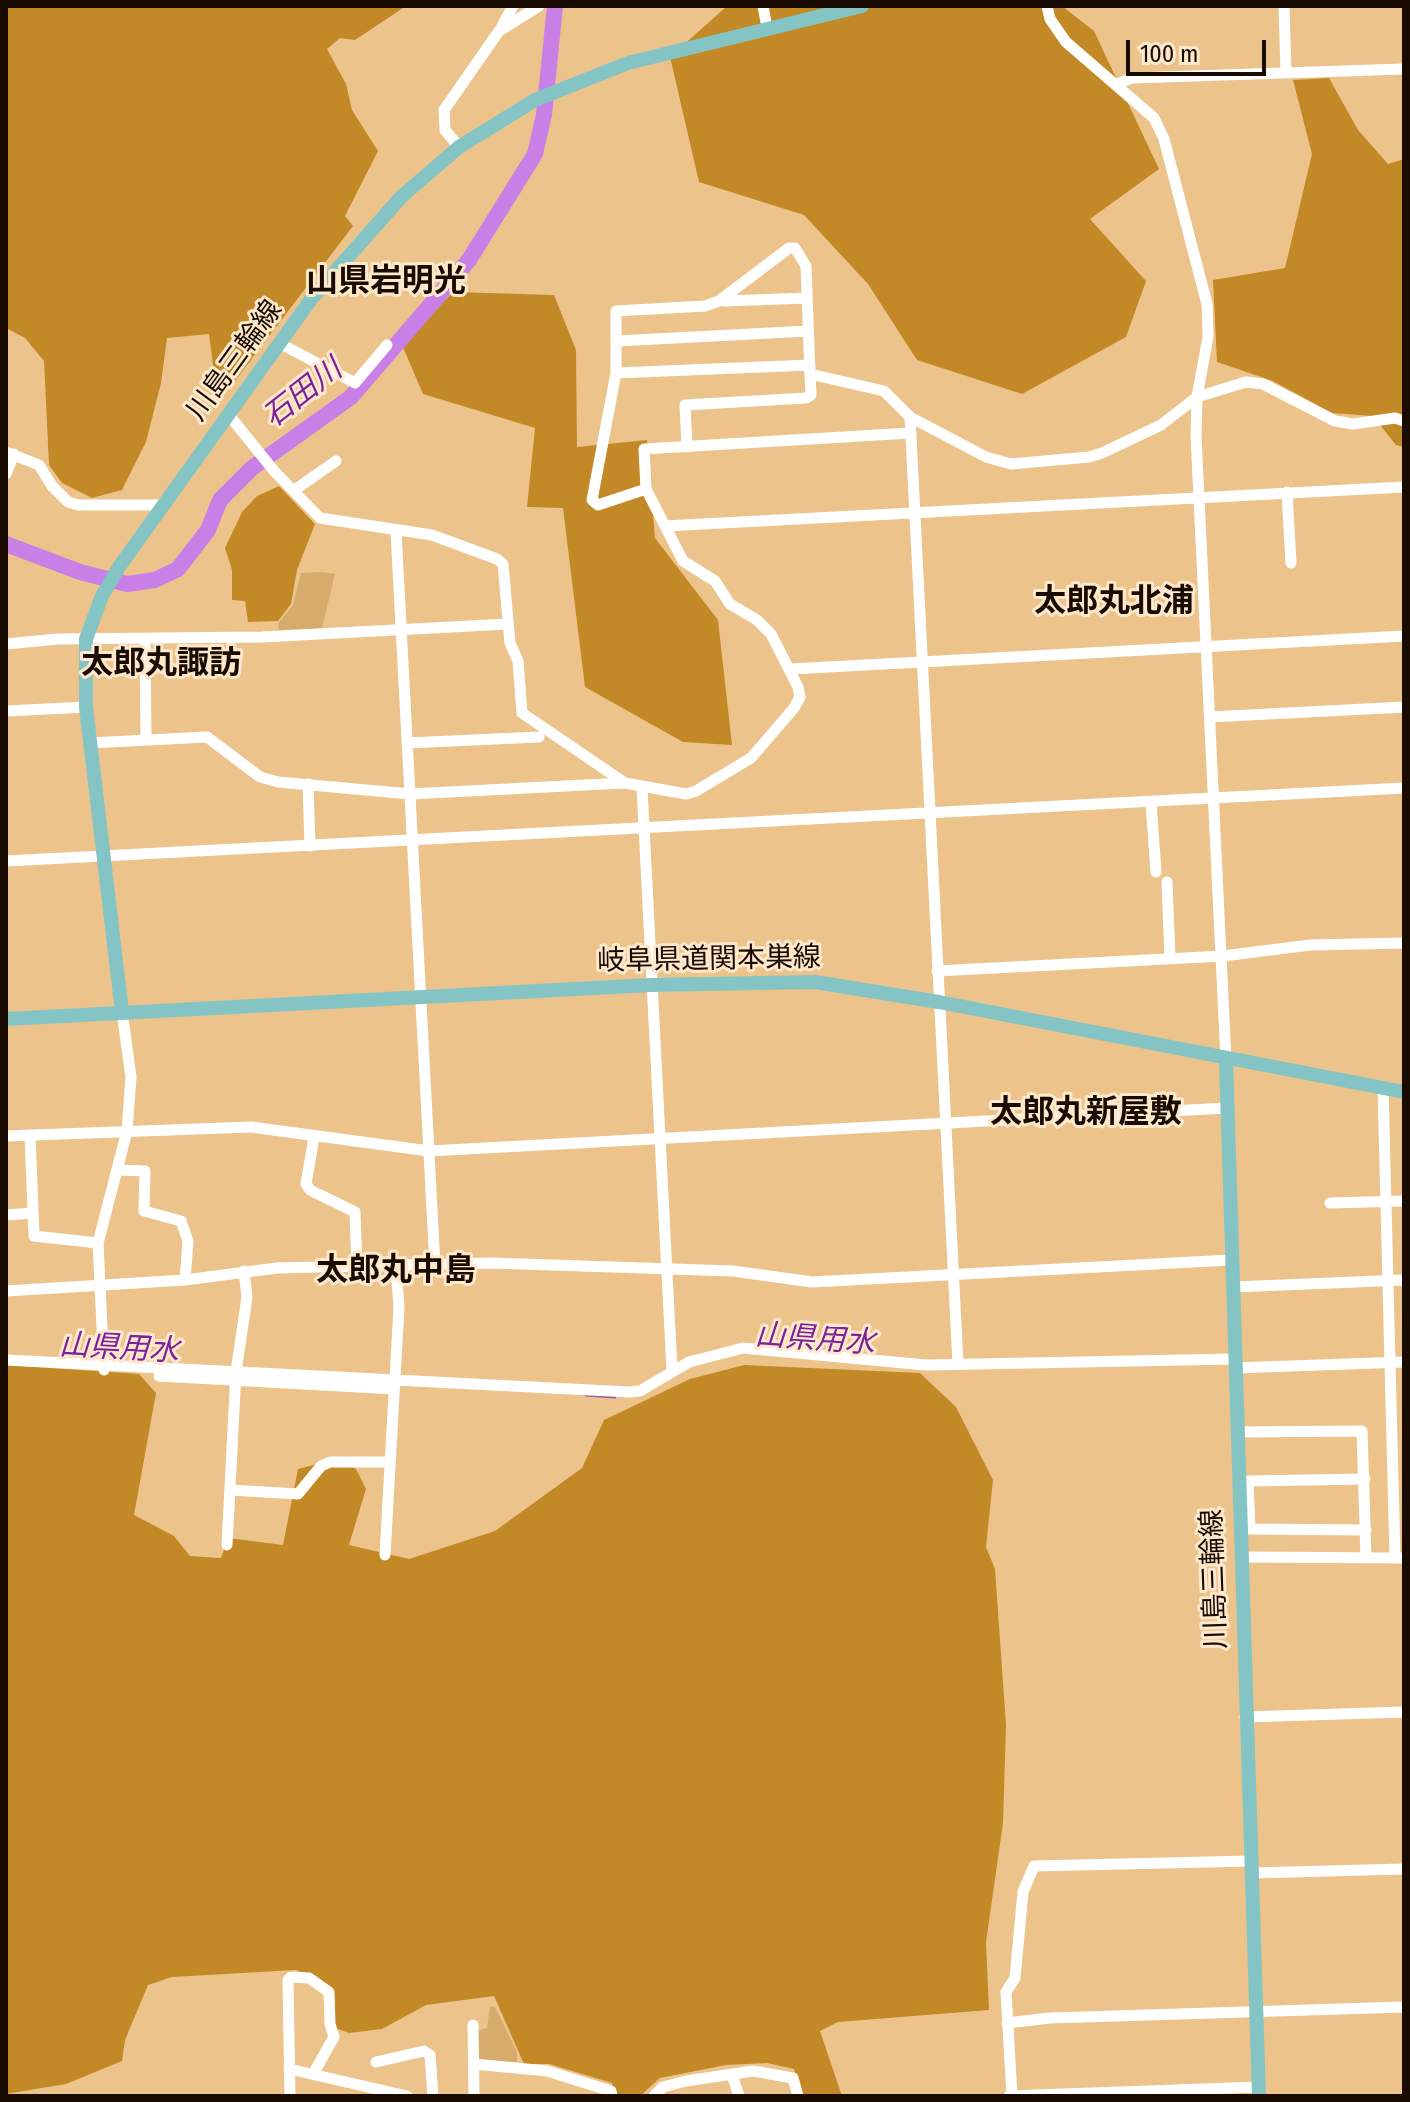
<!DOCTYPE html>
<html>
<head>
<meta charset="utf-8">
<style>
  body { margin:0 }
  #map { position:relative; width:1410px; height:2102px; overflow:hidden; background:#ecc48b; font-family:"Fira Sans Condensed",sans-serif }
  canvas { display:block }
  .frame { position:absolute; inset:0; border:8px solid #190b00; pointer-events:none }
  .scale { position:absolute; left:1126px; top:40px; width:140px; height:36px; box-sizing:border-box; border:4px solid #190b00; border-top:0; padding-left:10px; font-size:24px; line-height:28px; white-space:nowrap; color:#190b00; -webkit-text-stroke:6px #fde8cc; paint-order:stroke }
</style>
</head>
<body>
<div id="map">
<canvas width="1410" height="2102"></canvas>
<div class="frame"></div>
<div class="scale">100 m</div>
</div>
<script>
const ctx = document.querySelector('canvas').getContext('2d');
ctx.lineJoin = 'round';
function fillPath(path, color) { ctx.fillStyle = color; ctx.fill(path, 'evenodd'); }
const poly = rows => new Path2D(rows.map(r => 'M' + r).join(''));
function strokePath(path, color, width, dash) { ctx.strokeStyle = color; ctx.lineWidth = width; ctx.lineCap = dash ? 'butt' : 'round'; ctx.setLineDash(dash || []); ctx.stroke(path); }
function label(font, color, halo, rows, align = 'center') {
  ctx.font = font + ' "Fira Sans Condensed","Noto Sans JP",sans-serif'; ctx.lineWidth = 6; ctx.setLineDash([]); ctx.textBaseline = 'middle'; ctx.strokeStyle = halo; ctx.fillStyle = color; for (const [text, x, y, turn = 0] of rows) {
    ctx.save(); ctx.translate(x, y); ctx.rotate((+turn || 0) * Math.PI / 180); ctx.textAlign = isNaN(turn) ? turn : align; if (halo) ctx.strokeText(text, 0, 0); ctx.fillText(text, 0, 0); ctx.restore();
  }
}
fillPath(poly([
  [322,572,335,574,322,628,279,630,278,624,293,605,301,573],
  [490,2006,495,2007,517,2052,517,2062,477,2061,476,2031,487,2028]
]), '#d7ab6b');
fillPath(poly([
  [6,6,406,6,355,40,340,38,327,49,346,84,352,110,378,151,345,216,353,226,218,403,209,334,167,338,161,383,146,442,122,490,92,498,62,483,49,465,44,361,25,338,6,328],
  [727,6,1062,6,1094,31,1159,169,1090,219,1146,281,1126,337,1022,394,917,360,868,284,804,215,699,182,670,57],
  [1329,78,1358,130,1388,164,1404,159,1404,447,1396,445,1373,416,1332,413,1273,381,1217,362,1213,280,1285,268,1312,154,1293,80],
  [453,292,554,295,576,350,577,447,647,440,655,538,718,620,732,745,683,742,585,687,563,508,527,507,535,428,423,394,402,345],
  [279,486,315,524,297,570,291,604,278,621,248,622,245,601,232,600,232,570,225,548,242,512,257,496],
  [6,1365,139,1374,156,1393,134,1515,174,1536,190,1556,221,1558,228,1538,283,1545,298,1469,336,1459,356,1469,366,1489,349,1545,409,1559,495,1531,582,1468,604,1420,690,1379,744,1365,920,1373,956,1407,993,1480,986,1547,995,1569,1006,1725,1003,1823,986,1942,989,2010,838,2022,820,2031,842,2096,802,2096,794,2069,767,2063,726,2065,660,2078,640,2096,615,2096,612,2083,549,2064,524,2064,494,1996,426,2005,382,2029,349,2033,335,2028,332,1989,316,1976,295,1970,172,1977,148,1985,125,2040,122,2061,66,2084,6,2094]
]), '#c28926');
strokePath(poly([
  [586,1395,615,1397]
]), '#945da1', 3);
strokePath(poly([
  [6,544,80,572,127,584,155,580,178,569,208,530,220,500,252,468,351,397,469,260,535,154,544,115,555,6]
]), '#c880e6', 16);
strokePath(poly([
  [763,6,767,28],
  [1047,6,1050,19,1066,42,1154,118,1164,139,1207,304,1208,337,1197,397,1196,436,1226,1060],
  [1284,6,1286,73],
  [502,26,513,6],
  [1117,84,1132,78,1404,69],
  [459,147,445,130,444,110,499,31,539,6],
  [724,301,807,298],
  [617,341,808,331],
  [279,343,355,383,387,345],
  [616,373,810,365],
  [228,414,275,472,320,518,432,535,497,559,503,564,510,643,518,661,522,713,625,783,686,794,696,791,751,758,794,708,800,697,798,687,771,634,757,620,730,604,715,581,683,561,646,489,598,505,592,500,616,373,616,311,705,306,719,301,789,248,795,248,806,266,810,374,884,391,910,417,958,1364],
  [910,417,986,457,1011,464,1089,457,1102,453,1161,425,1197,397,1246,382,1263,384,1335,421,1353,424,1395,418,1404,421],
  [687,447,685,405,806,398,811,395,810,374],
  [6,452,39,465,52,486,68,502,78,505,162,505],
  [6,474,14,454],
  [296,489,336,461],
  [646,489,644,449,910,433],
  [1287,492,1291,563],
  [665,526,1404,487],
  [396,532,435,1266],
  [145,639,146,739],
  [6,644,58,639,262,637,508,624],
  [791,669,1404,636],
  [6,711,86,707],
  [1210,717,1404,707],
  [90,743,207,737,260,777,278,782,410,794,624,783],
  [407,743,539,737],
  [308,784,310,846],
  [642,788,672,1370],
  [1151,803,1156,872],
  [6,861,1404,788],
  [1167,882,1170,958],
  [937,971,1223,956,1310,945,1404,943],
  [1383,1088,1395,1558],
  [30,1135,34,1236,98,1243],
  [6,1136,251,1127,429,1151,1227,1108],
  [314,1137,306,1184,310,1190,355,1212,357,1268],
  [119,1170,145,1171,144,1211,181,1221,188,1241,185,1280],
  [1330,1203,1404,1201],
  [6,1215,33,1213],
  [1233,1287,1404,1280],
  [6,1291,185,1280,277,1268,491,1263,733,1271,812,1282,1231,1260],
  [6,1360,629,1392,640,1391,689,1362,743,1348,926,1365,1234,1359],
  [1234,1368,1404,1362],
  [104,1370,98,1243,127,1131,131,1077,122,1012],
  [159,1376,394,1389],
  [1237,1432,1362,1431,1366,1557],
  [1365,1479,1248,1481,1250,1529,1366,1530],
  [230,1490,298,1494,321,1466,330,1462,390,1462],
  [227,1545,236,1372,247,1297,244,1271],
  [385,1555,399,1307,396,1267],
  [1241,1557,1404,1558],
  [1245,1717,1404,1712],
  [1252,1873,1404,1869],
  [1007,2023,1050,2018,1404,2007],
  [473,2025,474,2096],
  [376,2062,424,2051,430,2055,433,2096],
  [474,2064,547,2071,611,2091,612,2096],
  [289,2069,407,2096],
  [732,2075,739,2096],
  [290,2096,288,1980,291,1977,309,1978,329,1992,330,2024,334,2037,313,2074],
  [654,2096,663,2087,686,2081,753,2071,793,2078,798,2096],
  [1009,2096,1259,2087],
  [1012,2096,1006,1992,1015,1978,1023,1892,1034,1866,1252,1861]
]), '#fff', 11);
strokePath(poly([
  [122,1012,86,707,86,639,102,596,119,567,312,298,401,197,459,147,535,100,628,63,862,6],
  [6,1019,651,985,815,982,939,1002,1404,1092],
  [1226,1060,1259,2096]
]), '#85c4c4', 14);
label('28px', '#190b00', '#fde8cc', [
  ["川島三輪線",235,361,-54],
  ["岐阜県道関本巣線",709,960,-1],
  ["川島三輪線",1215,1579,-92]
]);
label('italic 30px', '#7c219b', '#fde8cc', [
  ["石田川",303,394,-38],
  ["山県用水",815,1340,4],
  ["山県用水",119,1349,3]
]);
label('bold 32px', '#190b00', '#fde8cc', [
  ["山県岩明光",386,282],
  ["太郎丸北浦",1114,602],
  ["太郎丸諏訪",161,664],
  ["太郎丸新屋敷",1086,1113],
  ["太郎丸中島",396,1271]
]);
</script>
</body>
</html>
